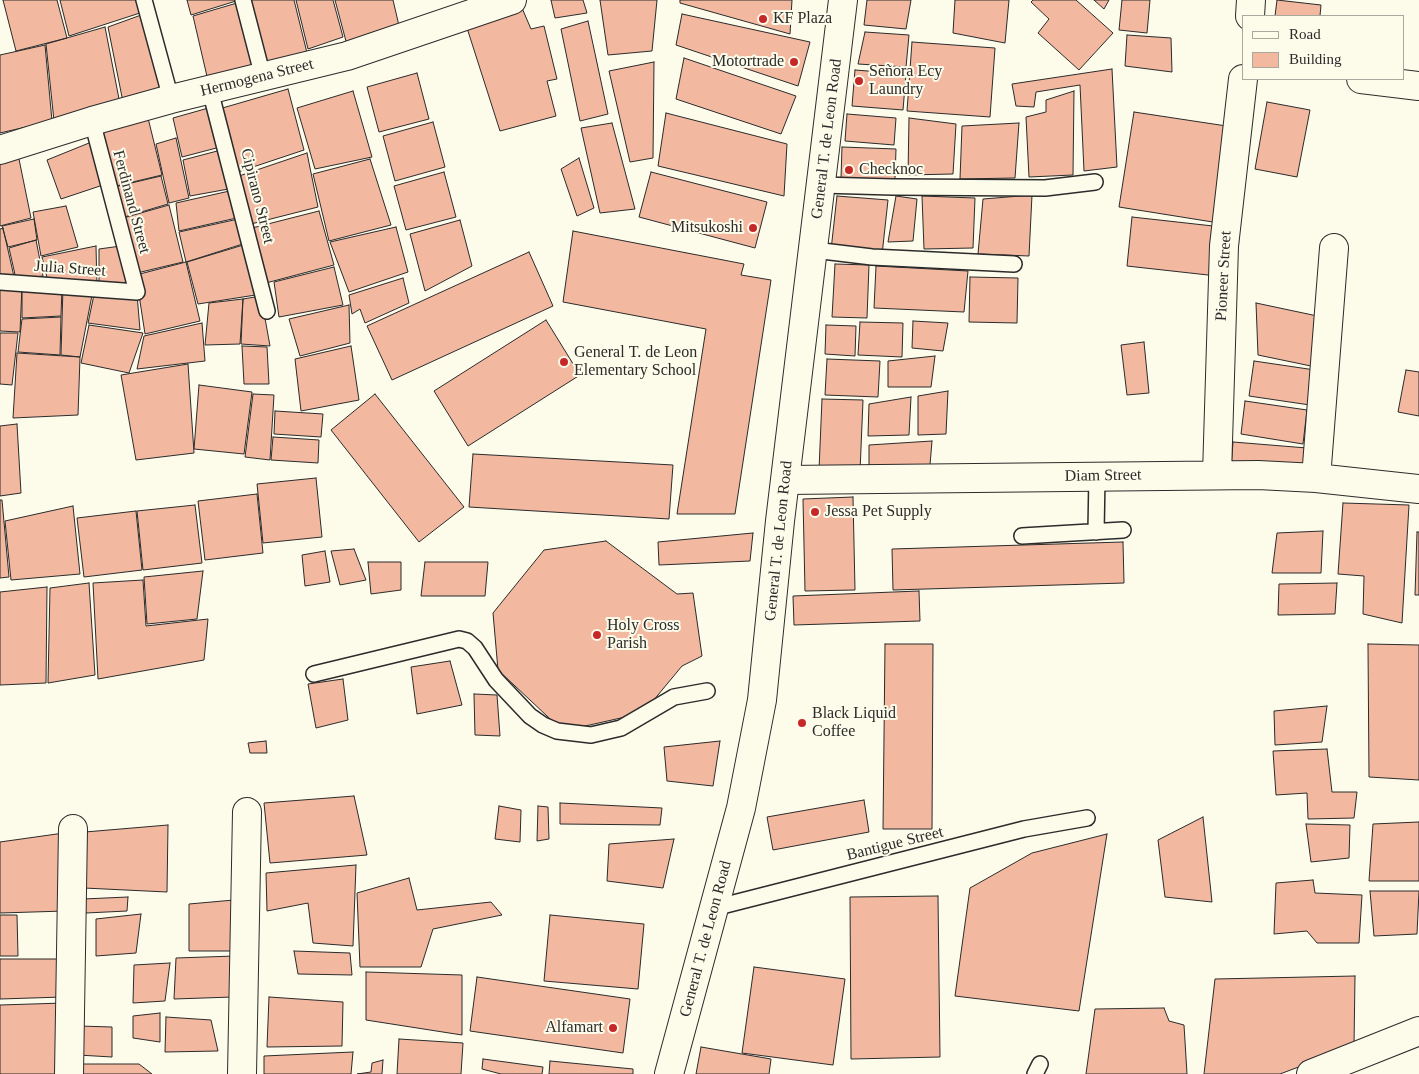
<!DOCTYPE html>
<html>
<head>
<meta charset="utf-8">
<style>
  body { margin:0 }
  #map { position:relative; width:1419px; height:1074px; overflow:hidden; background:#fdfbea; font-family:"Times New Roman",serif }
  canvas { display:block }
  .legend { position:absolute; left:1242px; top:15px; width:162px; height:65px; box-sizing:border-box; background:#fdfbea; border:1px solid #a9a89e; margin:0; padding:6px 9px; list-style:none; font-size:15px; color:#2b2b2b }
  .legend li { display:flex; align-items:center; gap:10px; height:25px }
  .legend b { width:25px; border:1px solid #a9a89e }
</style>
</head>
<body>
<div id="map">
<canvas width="1419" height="1074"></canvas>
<ul class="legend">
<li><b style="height:6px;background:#fdfbea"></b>Road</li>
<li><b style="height:14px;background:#f2b8a0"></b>Building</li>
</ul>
</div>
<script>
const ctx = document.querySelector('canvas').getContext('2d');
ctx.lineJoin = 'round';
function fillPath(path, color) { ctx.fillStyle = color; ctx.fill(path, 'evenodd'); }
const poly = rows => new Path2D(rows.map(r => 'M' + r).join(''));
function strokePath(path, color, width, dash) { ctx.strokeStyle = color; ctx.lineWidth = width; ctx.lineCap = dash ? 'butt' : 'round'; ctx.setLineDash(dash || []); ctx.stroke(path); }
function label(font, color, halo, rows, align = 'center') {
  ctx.font = font + ' "Times New Roman",serif'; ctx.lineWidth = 4; ctx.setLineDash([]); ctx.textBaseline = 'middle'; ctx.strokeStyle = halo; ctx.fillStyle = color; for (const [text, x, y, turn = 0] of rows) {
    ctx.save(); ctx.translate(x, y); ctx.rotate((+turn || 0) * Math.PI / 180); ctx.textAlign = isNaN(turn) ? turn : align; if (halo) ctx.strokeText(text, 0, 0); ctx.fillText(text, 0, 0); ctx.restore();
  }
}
const building = poly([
  [3,0,57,0,67,38,16,51,3,0],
  [60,0,140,0,143,12,69,36,60,0],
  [187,0,236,0,236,1,191,15,187,0],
  [247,0,294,0,309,61,266,69,247,0],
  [296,0,333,0,343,37,308,49,296,0],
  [335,0,393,0,400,30,347,45,335,0],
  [551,0,583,0,587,13,555,18,551,0],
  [600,0,657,0,652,51,608,55,600,0],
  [680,0,792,0,790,34,680,3,680,0],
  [867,0,911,0,906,29,864,25,867,0],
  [955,0,1009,0,1005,43,953,33,955,0],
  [1033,0,1076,0,1113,33,1079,70,1038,33,1049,19,1031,2,1033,0],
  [1094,0,1109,0,1104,9,1094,0],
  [1122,0,1150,0,1147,33,1119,30,1122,0],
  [1277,0,1321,5,1320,16,1275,16,1277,0],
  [237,3,256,73,209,85,193,16,237,3],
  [522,8,531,29,544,26,557,79,547,81,556,116,500,131,467,28,522,8],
  [144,14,163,88,123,102,108,27,144,14],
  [682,14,810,42,798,86,676,45,682,14],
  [588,21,608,114,580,121,561,29,588,21],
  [105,27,120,104,54,121,46,44,105,27],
  [865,32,909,35,906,67,858,64,865,32],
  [1127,35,1171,38,1172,72,1125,66,1127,35],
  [912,42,995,48,990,117,907,111,912,42],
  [45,45,52,121,0,133,0,55,45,45],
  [684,58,796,96,781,134,676,99,684,58],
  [654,62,653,158,630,162,609,71,654,62],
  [1112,69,1117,167,1084,171,1080,85,1036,92,1034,107,1016,106,1012,84,1112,69],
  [855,70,906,74,903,110,852,106,855,70],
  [417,73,429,119,379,132,367,87,417,73],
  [288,89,304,150,238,172,219,109,288,89],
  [353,91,372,157,315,169,297,108,353,91],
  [1074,91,1073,175,1029,177,1026,117,1046,112,1046,100,1074,91],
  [1267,102,1310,110,1297,177,1255,169,1267,102],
  [212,107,224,146,182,157,173,118,212,107],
  [1134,112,1233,127,1219,223,1119,207,1134,112],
  [666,113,787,144,784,196,658,166,666,113],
  [847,114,896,118,894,145,845,141,847,114],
  [148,118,162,175,116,186,102,132,148,118],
  [909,118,956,124,953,174,908,175,909,118],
  [433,122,445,167,395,181,383,136,433,122],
  [612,123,635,209,600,213,581,128,612,123],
  [1019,123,1015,178,960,179,962,126,1019,123],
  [176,138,189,198,169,203,156,144,176,138],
  [94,141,103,185,61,199,47,160,94,141],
  [842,147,896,149,895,179,841,178,842,147],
  [225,149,234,188,190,196,183,160,225,149],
  [307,153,318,207,251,224,239,176,307,153],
  [18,154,31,218,0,226,0,160,18,154],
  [579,158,594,208,577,216,561,169,579,158],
  [370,159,391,225,329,241,313,174,370,159],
  [444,172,456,217,406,230,394,186,444,172],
  [651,172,767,202,755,248,639,217,651,172],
  [161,176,168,204,121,218,110,188,161,176],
  [234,190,241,217,179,231,176,203,234,190],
  [1032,195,1029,256,978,254,983,199,1032,195],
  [837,196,888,200,882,255,831,250,837,196],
  [896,196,917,199,913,241,888,242,896,196],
  [922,196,975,198,973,248,924,249,922,196],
  [169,205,183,262,137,273,123,218,169,205],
  [66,206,78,247,41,256,33,212,66,206],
  [319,211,334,265,266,283,252,228,319,211],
  [1132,217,1222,227,1217,276,1127,266,1132,217],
  [243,218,249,242,186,262,179,232,243,218],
  [34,219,37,240,8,247,2,226,34,219],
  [460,220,472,266,425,291,410,234,460,220],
  [396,227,408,272,349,292,330,242,396,227],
  [3,228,15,281,0,280,0,229,3,228],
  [573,231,744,264,741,275,771,280,735,514,677,514,706,329,563,302,573,231],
  [36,240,43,276,16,279,9,248,36,240],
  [250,243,262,294,198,304,187,262,250,243],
  [96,246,97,287,48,282,42,257,96,246],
  [121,246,133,286,99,284,99,249,121,246],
  [529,252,553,306,392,380,367,326,529,252],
  [186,262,200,321,145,334,136,275,186,262],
  [835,264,869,265,867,318,832,317,835,264],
  [876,266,968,271,964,312,874,308,876,266],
  [334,267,343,305,279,317,274,282,334,267],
  [970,277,1018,278,1017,323,969,322,970,277],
  [403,278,409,303,365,323,360,309,352,314,349,295,403,278],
  [0,284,22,286,20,332,0,331,0,284],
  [22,284,62,287,61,316,22,318,22,284],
  [63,287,93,290,80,357,61,355,63,287],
  [95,290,137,294,140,330,88,323,95,290],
  [261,296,270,346,241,344,243,299,261,296],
  [243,299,240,344,205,345,209,303,243,299],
  [1256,303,1322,317,1311,366,1258,355,1256,303],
  [349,305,350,343,300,356,289,319,349,305],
  [61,317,60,355,18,352,22,319,61,317],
  [546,320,580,375,468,446,434,391,546,320],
  [913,321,948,323,943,351,912,348,913,321],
  [860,322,903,323,902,357,858,355,860,322],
  [202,323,205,361,137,369,144,336,202,323],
  [89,325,143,333,129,373,81,363,89,325],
  [826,325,856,326,855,356,825,354,826,325],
  [0,333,18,333,12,385,0,384,0,333],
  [1144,342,1149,393,1127,395,1121,345,1144,342],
  [242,346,267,347,269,384,244,384,242,346],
  [351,346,359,400,301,411,295,359,351,346],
  [17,353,80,357,78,415,13,418,17,353],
  [935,356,931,387,888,387,888,361,935,356],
  [827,359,880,361,878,397,825,395,827,359],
  [1254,361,1315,370,1310,405,1249,396,1254,361],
  [188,364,194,453,136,460,121,375,188,364],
  [1406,370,1419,372,1419,416,1398,412,1406,370],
  [199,385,252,392,244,454,194,449,199,385],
  [948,391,946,434,918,435,918,396,948,391],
  [253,394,274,395,270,460,245,457,253,394],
  [375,394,464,507,419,542,331,430,375,394],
  [911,397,909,435,868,436,869,404,911,397],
  [822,399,863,400,860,472,819,470,822,399],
  [1245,401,1307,410,1303,444,1241,434,1245,401],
  [275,411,323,414,321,437,274,434,275,411],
  [17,424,21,493,0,496,0,426,17,424],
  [273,437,319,440,318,463,271,460,273,437],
  [932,441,930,465,869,466,869,445,932,441],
  [1233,442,1307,448,1305,474,1231,468,1233,442],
  [473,454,673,465,669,519,469,507,473,454],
  [316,478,322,537,263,543,257,484,316,478],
  [257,494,263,553,205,560,198,501,257,494],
  [853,497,855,590,805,591,803,499,853,497],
  [0,500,2,500,9,577,0,578,0,500],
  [1343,503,1409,505,1402,623,1363,614,1364,576,1338,574,1343,503],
  [195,505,202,563,143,570,137,511,195,505],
  [73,506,80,574,11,580,5,521,73,506],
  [136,511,142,570,84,577,77,518,136,511],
  [1323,531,1321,573,1272,573,1277,533,1323,531],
  [1417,532,1419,532,1419,595,1415,595,1417,532],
  [753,533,750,561,659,565,658,542,753,533],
  [606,541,677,594,693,593,702,656,682,666,643,713,563,731,498,670,493,613,544,550,606,541],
  [1123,542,1124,583,893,590,892,549,1123,542],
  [354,549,366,580,340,585,331,551,354,549],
  [325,551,330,582,305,586,302,555,325,551],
  [368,562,401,562,401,590,371,594,368,562],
  [425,562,488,562,485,596,421,596,425,562],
  [203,571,197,619,147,624,144,577,203,571],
  [143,580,146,626,208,619,204,660,98,679,93,583,143,580],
  [89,583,95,675,48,683,50,588,89,583],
  [1337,583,1335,614,1278,615,1279,584,1337,583],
  [47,587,46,683,0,685,0,592,47,587],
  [919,591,920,621,794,625,793,596,919,591],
  [885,644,933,644,932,829,883,829,885,644],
  [1368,644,1419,645,1419,780,1369,777,1368,644],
  [450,661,462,705,417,714,411,667,450,661],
  [343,679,348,720,316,728,308,684,343,679],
  [474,694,497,695,500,736,475,735,474,694],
  [1327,706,1322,742,1275,745,1274,711,1327,706],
  [266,741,267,753,250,753,248,743,266,741],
  [720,741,713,786,667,781,664,747,720,741],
  [1327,749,1332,792,1357,792,1354,818,1308,819,1307,793,1276,795,1273,751,1327,749],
  [354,796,367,855,270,863,264,803,354,796],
  [864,800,869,832,773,850,767,817,864,800],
  [560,803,662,808,660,825,560,824,560,803],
  [499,806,521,810,520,842,495,839,499,806],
  [538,806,548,807,549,839,537,841,538,806],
  [1203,817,1212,902,1165,897,1158,840,1203,817],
  [1419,822,1419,881,1369,881,1373,824,1419,822],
  [1306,824,1350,825,1349,858,1311,862,1306,824],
  [168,825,167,892,84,888,85,832,168,825],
  [64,833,65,911,0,913,0,842,64,833],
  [1107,834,1079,1011,955,996,970,888,1032,853,1107,834],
  [674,839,663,888,607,881,609,844,674,839],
  [356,865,353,946,313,943,308,903,267,911,266,873,356,865],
  [409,878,417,910,491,902,502,915,433,929,421,967,360,967,357,893,409,878],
  [1313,880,1315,893,1362,895,1359,943,1317,943,1307,931,1274,934,1276,883,1313,880],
  [1370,891,1419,891,1417,934,1374,936,1370,891],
  [938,896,940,1057,851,1059,850,897,938,896],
  [128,897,127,911,86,913,83,899,128,897],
  [234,900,235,951,189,951,189,904,234,900],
  [141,914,136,953,96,956,96,919,141,914],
  [0,915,17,915,18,956,0,956,0,915],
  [550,915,644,924,638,989,544,981,550,915],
  [294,951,350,953,352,975,298,974,294,951],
  [235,956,233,997,174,999,176,958,235,956],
  [0,959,65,959,63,997,0,999,0,959],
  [170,963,165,1001,133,1003,134,965,170,963],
  [754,967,845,979,833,1065,742,1053,754,967],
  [366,972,462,975,462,1035,366,1020,366,972],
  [1355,976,1354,1046,1280,1074,1204,1074,1215,979,1355,976],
  [477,977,630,999,623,1053,470,1031,477,977],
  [269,997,343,1002,342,1046,267,1047,269,997],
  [64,1003,58,1074,0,1074,0,1005,64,1003],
  [1164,1008,1169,1021,1184,1025,1187,1074,1086,1074,1095,1009,1164,1008],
  [160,1013,160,1042,133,1038,133,1016,160,1013],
  [166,1017,211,1020,218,1051,165,1052,166,1017],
  [79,1026,112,1027,112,1057,78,1055,79,1026],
  [399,1039,463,1043,461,1074,397,1074,399,1039],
  [701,1047,771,1059,769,1074,696,1074,701,1047],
  [353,1052,351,1074,264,1074,264,1056,353,1052],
  [483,1059,543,1067,542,1074,501,1074,482,1069,483,1059],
  [383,1060,382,1074,357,1074,371,1072,372,1063,383,1060],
  [550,1061,633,1069,633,1074,549,1074,550,1061],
  [81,1064,139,1064,152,1074,83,1074,81,1064]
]);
fillPath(building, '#f2b8a0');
strokePath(building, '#2b2b2b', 1);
const lane = poly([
  [144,0,171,99],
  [243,0,263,77],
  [210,90,267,311],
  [821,185,893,187,1045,188,1095,182],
  [814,250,872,257,1014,264],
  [0,282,137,292,92,121],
  [1096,532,1097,476],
  [1022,536,1123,530],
  [314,674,459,639,467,641,475,648,496,680,530,716,543,725,557,731,591,735,621,728,674,697,707,691],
  [714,908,1024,829,1087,818],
  [1035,1074,1040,1064]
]);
const street = poly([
  [1250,16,1251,0],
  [1361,79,1419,86],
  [0,150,92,121,171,99,347,56,512,0],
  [1217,474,1224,246,1243,79],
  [1316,478,1334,248],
  [786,480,1258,475,1316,478,1419,489],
  [69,1074,73,829],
  [242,1074,247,812],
  [1311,1074,1419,1031]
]);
const secondary = poly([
  [669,1074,741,808,762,700,780,521,843,0]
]);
strokePath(lane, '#2b2b2b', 18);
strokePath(street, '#2b2b2b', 30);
strokePath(secondary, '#2b2b2b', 30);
strokePath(lane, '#fdfbea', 15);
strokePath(street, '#fdfbea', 28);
strokePath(secondary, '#fdfbea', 28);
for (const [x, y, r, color] of [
  [763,19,5,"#c62828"],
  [794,62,5,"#c62828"],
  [859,81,5,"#c62828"],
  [849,170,5,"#c62828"],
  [753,228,5,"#c62828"],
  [564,362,5,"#c62828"],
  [815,512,5,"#c62828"],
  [597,635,5,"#c62828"],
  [802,723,5,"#c62828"],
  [613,1028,5,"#c62828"]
]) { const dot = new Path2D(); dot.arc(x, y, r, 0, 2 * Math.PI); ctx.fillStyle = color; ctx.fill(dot); strokePath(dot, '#fdfbea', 2); }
label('16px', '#2b2b2b', '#fdfbea', [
  ["KF Plaza",773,19],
  ["Motortrade",784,62,"right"],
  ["Señora Ecy",869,72],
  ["Laundry",869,90],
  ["Checknoc",859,170],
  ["Mitsukoshi",743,228,"right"],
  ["General T. de Leon",574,353],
  ["Elementary School",574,371],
  ["Jessa Pet Supply",825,512],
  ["Holy Cross",607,626],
  ["Parish",607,644],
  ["Black Liquid",812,714],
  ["Coffee",812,732],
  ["Alfamart",603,1028,"right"]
], 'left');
label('16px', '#2b2b2b', '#fdfbea', [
  ["Hermogena Street",257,78,-14],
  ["General T. de Leon Road",827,139,-83],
  ["Cipirano Street",257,196,76],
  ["Ferdinand Street",131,202,75],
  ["Julia Street",70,269,4],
  ["Pioneer Street",1224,276,-87],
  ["Diam Street",1103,476,-1],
  ["General T. de Leon Road",779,541,-84],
  ["Bantigue Street",895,844,-14],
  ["General T. de Leon Road",706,939,-75]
]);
</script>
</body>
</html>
